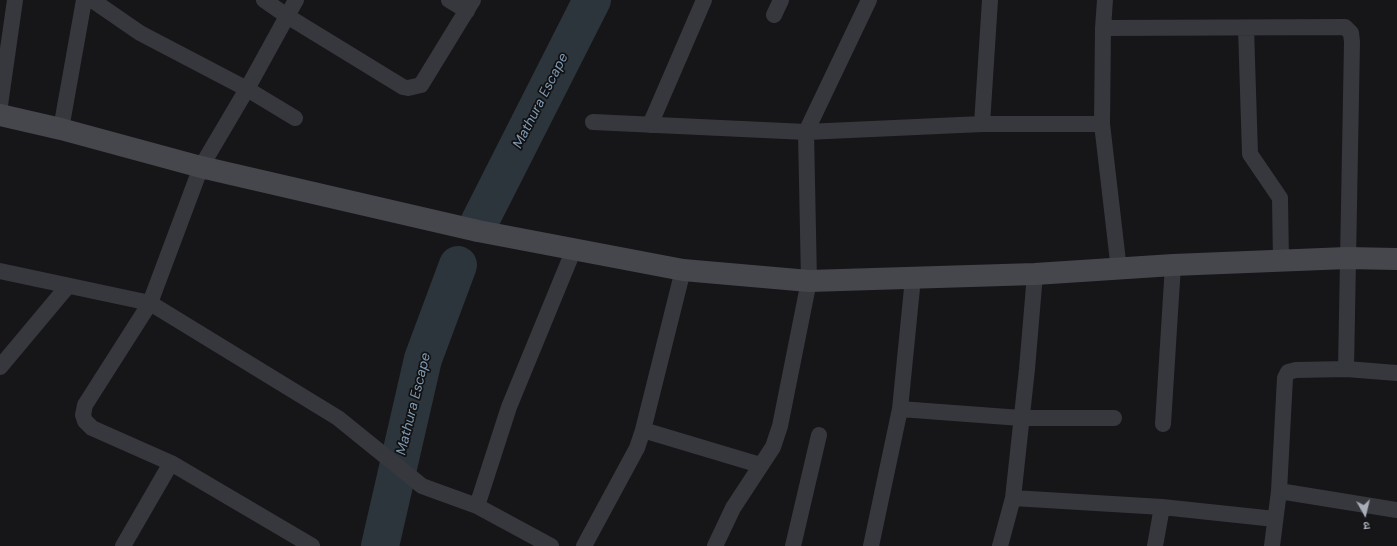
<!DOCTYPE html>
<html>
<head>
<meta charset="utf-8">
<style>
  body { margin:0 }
  #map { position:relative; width:1397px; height:546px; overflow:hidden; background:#161618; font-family:"DM Sans","Noto Sans Devanagari",sans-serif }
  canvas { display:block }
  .north { position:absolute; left:1345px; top:494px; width:40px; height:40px; -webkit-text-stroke:3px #111113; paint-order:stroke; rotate:172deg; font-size:11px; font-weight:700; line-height:16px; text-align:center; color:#a8adb8 }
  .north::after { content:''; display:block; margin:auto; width:14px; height:18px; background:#a8adb8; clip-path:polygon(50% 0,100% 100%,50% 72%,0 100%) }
</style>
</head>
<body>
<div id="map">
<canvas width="1397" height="546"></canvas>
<div class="north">उ</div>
</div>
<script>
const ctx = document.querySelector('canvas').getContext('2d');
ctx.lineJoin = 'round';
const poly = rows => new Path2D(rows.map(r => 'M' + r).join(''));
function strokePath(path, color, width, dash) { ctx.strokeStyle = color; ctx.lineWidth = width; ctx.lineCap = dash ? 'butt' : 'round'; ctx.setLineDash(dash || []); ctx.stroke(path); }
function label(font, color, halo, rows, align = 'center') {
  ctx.font = font + ' "DM Sans",sans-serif'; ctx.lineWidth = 3.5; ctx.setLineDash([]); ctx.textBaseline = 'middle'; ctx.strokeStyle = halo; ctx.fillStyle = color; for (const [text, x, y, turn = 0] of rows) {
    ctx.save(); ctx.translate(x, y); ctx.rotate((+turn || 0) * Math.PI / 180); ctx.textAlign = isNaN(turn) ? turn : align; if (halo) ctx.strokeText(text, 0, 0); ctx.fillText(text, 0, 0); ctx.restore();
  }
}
strokePath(poly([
  [479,223,592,0],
  [380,546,423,359,458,265]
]), '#2c353c', 38);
strokePath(poly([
  [92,0,140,33,247,89,295,118],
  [264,0,287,16,403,87,408,88,421,85,473,0],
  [296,0,247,89,201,167,150,303,85,405,83,415,85,421,92,428,171,463,312,546],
  [449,0,467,11],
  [1105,0,1103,28,1102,124,1119,270],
  [774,15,781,0],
  [1103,28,1345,27,1351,33,1352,42,1346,369],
  [1246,28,1250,154,1280,198,1281,262],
  [0,105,15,0],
  [593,122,806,132,982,124,1102,124],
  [982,124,990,0],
  [650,125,704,0],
  [61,129,84,0],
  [0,271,150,303,338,418,422,486,477,506,551,546],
  [0,367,67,287],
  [900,409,1021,418,1114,418],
  [1163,424,1173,265],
  [643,430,760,465],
  [1279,491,1397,510],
  [1013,498,1162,507,1275,519],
  [477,506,509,407,574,249],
  [123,546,171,463],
  [584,546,637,448,643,430,683,270],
  [715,546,733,508,773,447,780,426,809,281,806,132,869,0],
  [793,546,819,435],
  [871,546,900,409,913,278],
  [1000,546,1013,498,1027,369,1035,274],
  [1155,546,1162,507],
  [1272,546,1279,491,1285,378,1288,372,1296,370,1346,369,1397,373]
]), '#37383d', 16);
strokePath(poly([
  [0,115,61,129,201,167,478,231,683,270,809,281,1035,274,1173,265,1347,258,1397,259]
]), '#45474d', 22);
label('italic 14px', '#7f9bb3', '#111113', [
  ["Mathura Escape",541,101,-63],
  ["Mathura Escape",414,404,-76]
]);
</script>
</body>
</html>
